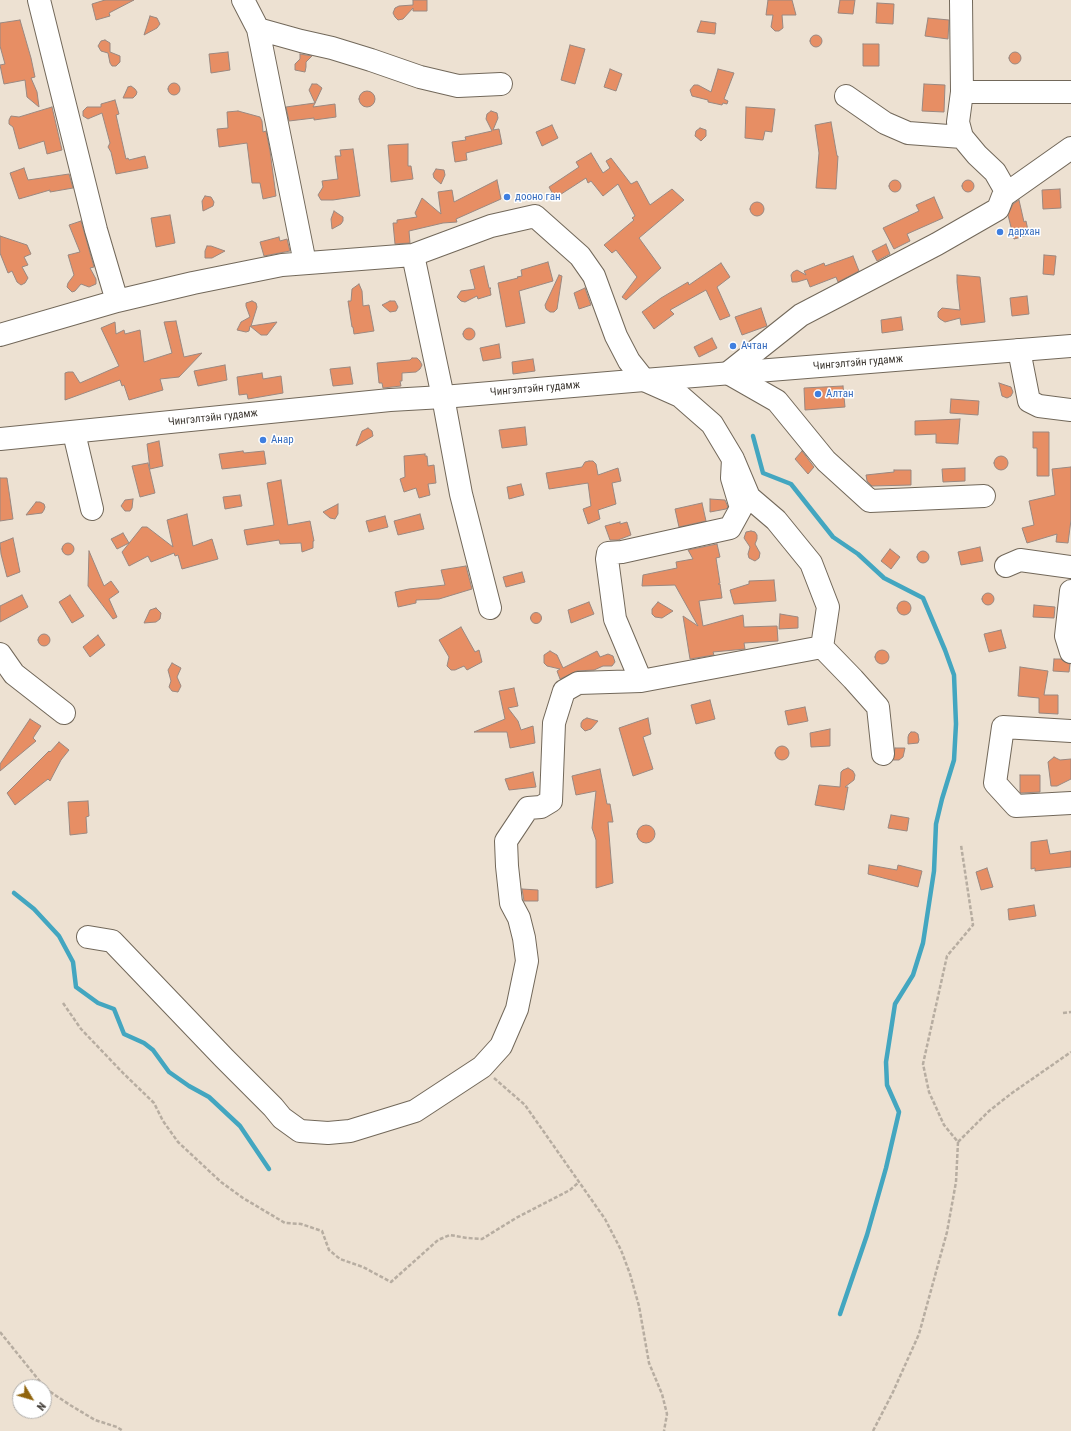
<!DOCTYPE html>
<html>
<head>
<meta charset="utf-8">
<style>
  body { margin:0 }
  #map { position:relative; width:1071px; height:1431px; overflow:hidden; background:#ede1d2; font-family:"Roboto Condensed",sans-serif }
  canvas { display:block }
  .north { position:absolute; left:12px; top:1379px; width:40px; height:40px; box-sizing:border-box; background:#fff; border:1px solid #b2b0ad; border-radius:50%; rotate:128deg; font-size:11px; font-weight:700; line-height:16px; text-align:center; color:#3e3933 }
  .north::after { content:''; display:block; margin:auto; width:14px; height:18px; background:#90640d; clip-path:polygon(50% 0,100% 100%,50% 72%,0 100%) }
</style>
</head>
<body>
<div id="map">
<canvas width="1071" height="1431"></canvas>
<div class="north">N</div>
</div>
<script>
const ctx = document.querySelector('canvas').getContext('2d');
ctx.lineJoin = 'round';
const poly = rows => new Path2D(rows.map(r => 'M' + r).join(''));
function strokePath(path, color, width, dash) { ctx.strokeStyle = color; ctx.lineWidth = width; ctx.lineCap = dash ? 'butt' : 'round'; ctx.setLineDash(dash || []); ctx.stroke(path); }
function fillPath(path, color) { ctx.fillStyle = color; ctx.fill(path, 'evenodd'); }
function label(font, color, halo, rows, align = 'center') {
  ctx.font = font + ' "Roboto Condensed",sans-serif'; ctx.lineWidth = 3; ctx.setLineDash([]); ctx.textBaseline = 'middle'; ctx.strokeStyle = halo; ctx.fillStyle = color; for (const [text, x, y, turn = 0] of rows) {
    ctx.save(); ctx.translate(x, y); ctx.rotate((+turn || 0) * Math.PI / 180); ctx.textAlign = isNaN(turn) ? turn : align; if (halo) ctx.strokeText(text, 0, 0); ctx.fillText(text, 0, 0); ctx.restore();
  }
}
strokePath(poly([
  [753,436,763,473,791,484,833,537,858,554,884,578,923,598,945,650,954,675,956,724,954,760,942,799,936,824,934,871,923,943,913,975,895,1004,886,1062,887,1085,899,1112,886,1168,867,1235,840,1314],
  [14,893,34,909,59,936,73,962,76,987,98,1003,114,1009,124,1034,144,1043,153,1050,169,1072,189,1086,209,1097,240,1126,269,1169]
]), '#43a6c0', 4.5);
const building = poly([
  [105,0,134,0,109,13,110,16,96,20,92,4,105,0],
  [413,0,427,0,427,11,413,11,413,8,403,19,398,20,395,17,393,13,395,8,399,6,413,5,413,0],
  [768,0,792,0,796,15,782,15,783,28,779,31,775,31,771,27,773,15,766,15,768,0],
  [840,0,855,0,853,14,838,13,840,0],
  [877,3,894,4,893,24,876,23,877,3],
  [150,16,157,18,160,24,157,28,144,35,150,16],
  [928,18,949,20,948,39,925,36,928,18],
  [20,20,31,58,35,77,31,78,37,92,39,107,27,97,25,80,4,84,0,65,5,64,0,46,0,23,20,20],
  [701,21,716,23,715,34,697,32,701,21],
  '810 41a6 6 0 1 1 12 0a6 6 0 1 1-12 0Z',
  [105,40,110,43,110,52,120,56,120,62,116,66,112,66,110,63,108,53,101,51,98,46,101,41,105,40],
  [863,44,879,44,879,66,863,66,863,44],
  [570,45,585,49,575,84,561,80,570,45],
  '1009 58a6 6 0 1 1 12 0a6 6 0 1 1-12 0Z',
  [228,52,230,70,211,73,209,54,228,52],
  [300,54,312,56,306,62,306,67,305,72,295,70,295,64,300,59,300,54],
  [610,69,622,74,616,91,604,87,610,69],
  [718,69,734,73,724,99,728,101,727,104,723,103,722,105,708,102,708,100,692,96,690,90,694,85,698,85,711,92,718,69],
  '168 89a6 6 0 1 1 12 0a6 6 0 1 1-12 0Z',
  [312,84,317,84,322,88,315,103,309,90,312,84],
  [924,84,945,85,944,112,922,111,924,84],
  [128,87,131,86,135,89,137,92,136,95,133,98,123,98,128,87],
  '359 99a8 8 0 1 1 16 0a8 8 0 1 1-16 0Z',
  [115,100,119,114,116,115,126,159,128,158,129,160,145,156,148,168,116,174,111,152,108,147,110,143,102,113,90,118,88,119,83,116,83,111,87,107,101,107,101,104,115,100],
  [315,103,313,107,335,104,336,117,314,120,314,118,289,121,286,107,315,103],
  [52,107,62,150,47,154,44,141,19,149,13,127,9,124,9,120,11,116,19,117,52,107],
  [746,107,775,109,772,132,765,131,763,140,745,138,746,107],
  [238,111,260,117,262,121,263,132,266,131,270,151,276,196,263,199,260,183,252,183,247,143,219,147,217,129,228,128,227,112,238,111],
  [491,111,497,113,498,118,493,130,499,129,502,144,466,153,467,160,455,162,452,142,466,140,465,137,492,131,486,119,487,114,491,111],
  [831,122,837,156,838,156,836,189,816,188,819,153,815,125,831,122],
  [552,125,558,138,542,146,536,132,552,125],
  [700,128,706,130,706,136,701,141,695,136,696,131,700,128],
  [408,144,408,166,411,166,413,179,391,182,388,145,408,144],
  [353,149,360,196,333,200,321,200,318,195,323,187,322,181,338,179,335,156,341,156,340,150,353,149],
  [591,153,603,173,610,168,606,161,611,158,631,184,637,181,650,205,672,189,684,200,639,238,661,268,626,300,622,297,637,277,616,250,612,253,604,245,634,220,632,218,635,216,618,184,603,196,591,181,588,183,586,178,555,198,549,187,579,167,576,162,591,153],
  [24,168,28,180,69,174,73,188,50,192,50,190,19,199,10,173,24,168],
  [436,169,444,170,445,175,441,184,434,178,433,174,436,169],
  '889 186a6 6 0 1 1 12 0a6 6 0 1 1-12 0Z',
  [497,180,501,199,456,219,457,222,443,223,409,231,410,243,395,244,393,223,397,223,397,220,417,217,415,213,422,198,441,214,438,192,452,190,454,202,497,180],
  '962 186a6 6 0 1 1 12 0a6 6 0 1 1-12 0Z',
  [1060,189,1061,208,1043,209,1042,190,1060,189],
  [205,196,211,197,214,202,213,206,203,211,202,201,205,196],
  [934,197,943,218,907,234,910,241,894,249,883,228,919,211,916,205,934,197],
  [1019,200,1024,222,1026,221,1029,235,1014,239,1008,215,1013,204,1019,200],
  '750 209a7 7 0 1 1 14 0a7 7 0 1 1-14 0Z',
  [334,211,343,217,343,221,341,224,332,229,331,219,334,211],
  [170,215,175,243,156,247,151,218,170,215],
  [81,221,94,267,90,268,96,279,96,284,89,287,81,284,75,291,72,292,67,287,68,283,74,275,68,255,80,252,69,225,81,221],
  [0,236,27,245,31,254,24,257,28,265,22,267,28,278,25,283,21,285,17,282,12,271,8,273,0,253,0,236],
  [279,237,280,241,287,239,290,251,264,256,260,242,279,237],
  [886,244,890,254,877,261,872,251,886,244],
  [207,246,211,246,225,251,212,258,205,258,205,251,207,246],
  [1044,255,1056,256,1054,275,1043,274,1044,255],
  [853,256,859,271,838,282,836,277,810,287,807,279,797,282,792,282,791,275,793,272,797,270,806,275,804,271,824,263,825,266,853,256],
  [548,262,553,281,519,291,525,323,506,327,498,283,518,278,517,277,522,276,521,270,548,262],
  [721,263,730,277,717,287,730,316,720,320,706,290,670,310,674,314,654,329,642,312,661,298,688,282,689,285,721,263],
  [484,266,489,288,491,288,490,289,491,295,478,299,477,296,465,302,461,301,457,297,461,291,475,289,470,270,484,266],
  [559,275,562,276,557,309,554,312,550,312,546,309,545,305,559,275],
  [957,275,980,277,985,322,961,325,960,318,945,322,940,319,938,317,938,312,942,308,960,310,957,282,957,275],
  [359,284,362,291,363,306,369,305,374,331,354,334,353,327,352,327,348,301,351,301,352,289,359,284],
  [585,288,591,305,579,309,574,293,585,288],
  [1027,296,1029,314,1012,316,1010,298,1027,296],
  [252,301,256,303,257,307,251,326,277,322,267,335,261,335,250,326,249,331,246,332,237,330,241,322,250,317,246,306,246,303,252,301],
  [390,301,395,301,398,307,396,311,390,312,382,305,390,301],
  [761,308,767,326,742,335,735,317,761,308],
  [901,317,903,330,882,333,881,320,901,317],
  [176,321,184,357,202,353,179,377,160,379,163,390,129,400,124,385,122,386,120,380,65,400,65,373,68,372,73,372,80,383,119,366,101,328,115,322,116,334,124,330,125,334,140,330,144,362,172,353,164,322,176,321],
  '463 334a6 6 0 1 1 12 0a6 6 0 1 1-12 0Z',
  [712,338,717,348,699,357,694,347,712,338],
  [499,344,501,358,483,361,480,348,499,344],
  [412,358,417,358,420,361,422,365,420,369,416,372,402,373,402,381,400,381,401,386,383,388,382,383,379,383,377,363,410,360,412,358],
  [533,359,535,371,513,374,512,362,533,359],
  [225,365,227,380,198,386,194,371,225,365],
  [350,367,353,384,333,386,330,369,350,367],
  [262,373,263,379,281,376,283,393,248,399,247,394,239,395,237,377,262,373],
  [999,383,1011,387,1013,392,1011,396,1007,398,1002,396,999,383],
  [843,386,845,407,805,410,804,388,843,386],
  [951,399,979,401,978,415,950,413,951,399],
  [960,419,958,444,936,443,936,434,915,435,915,421,960,419],
  [525,427,527,445,502,448,499,430,525,427],
  [368,428,372,431,373,436,356,446,362,431,368,428],
  [1033,432,1049,432,1049,476,1037,476,1037,448,1033,448,1033,432],
  [159,441,163,466,150,469,147,444,159,441],
  [243,451,244,453,264,451,266,464,222,469,219,454,243,451],
  [802,451,814,467,808,474,795,459,802,451],
  [425,454,425,456,427,456,428,466,434,465,436,483,428,484,430,495,419,498,416,488,404,492,400,479,405,477,404,456,425,454],
  '994 463a7 7 0 1 1 14 0a7 7 0 1 1-14 0Z',
  [589,461,593,461,596,464,598,475,618,468,621,481,612,483,616,504,598,510,600,519,588,524,583,509,591,506,588,483,549,489,546,473,582,467,585,462,589,461],
  [148,463,155,493,140,497,132,466,148,463],
  [1071,467,1071,520,1068,543,1056,542,1057,534,1027,543,1022,528,1034,525,1029,501,1055,495,1052,469,1071,467],
  [965,468,965,481,943,482,942,469,965,468],
  [894,470,911,470,911,485,872,486,867,481,866,475,894,472,894,470],
  [0,478,7,478,13,519,0,521,0,478],
  [281,480,288,525,310,521,314,541,313,541,313,548,302,552,301,543,280,544,279,540,247,545,244,530,274,525,267,483,281,480],
  [521,484,524,495,509,499,507,487,521,484],
  [240,495,242,506,225,509,223,497,240,495],
  [133,499,132,508,130,511,125,511,121,506,125,500,133,499],
  [710,499,725,500,728,507,726,509,710,512,710,499],
  [36,502,40,502,44,504,45,507,44,510,42,513,26,515,36,502],
  [702,503,706,521,679,527,675,509,702,503],
  [338,504,338,514,335,519,330,518,323,512,338,504],
  [187,514,193,546,212,539,218,559,182,569,178,555,175,556,174,553,151,562,148,556,129,566,122,552,142,527,147,527,173,547,167,520,187,514],
  [420,514,424,529,398,535,394,521,420,514],
  [385,516,388,527,369,532,366,521,385,516],
  [620,522,620,524,627,522,631,535,618,540,610,540,605,526,620,522],
  [751,531,755,532,757,535,757,539,755,544,760,553,759,558,755,561,749,558,748,554,750,547,744,538,746,532,751,531],
  [123,533,129,543,117,549,111,539,123,533],
  [13,538,20,572,7,577,1,554,0,543,13,538],
  '62 549a6 6 0 1 1 12 0a6 6 0 1 1-12 0Z',
  [717,544,720,557,716,558,720,583,718,584,720,584,722,598,699,601,703,626,743,615,744,627,777,626,778,641,744,643,745,649,713,652,714,655,690,659,683,616,698,626,675,585,642,586,643,575,677,568,676,562,693,559,688,550,717,544],
  [980,547,983,561,961,565,958,552,980,547],
  [890,549,900,557,891,569,881,561,890,549],
  '917 557a6 6 0 1 1 12 0a6 6 0 1 1-12 0Z',
  [89,551,104,586,111,581,119,592,109,599,117,617,113,619,88,586,89,551],
  [466,566,472,589,439,599,416,600,416,603,398,607,395,592,409,589,445,585,441,570,466,566],
  [522,572,525,582,506,587,503,577,522,572],
  [774,580,776,601,734,604,730,590,749,584,749,581,774,580],
  '982 599a6 6 0 1 1 12 0a6 6 0 1 1-12 0Z',
  [22,595,28,607,0,622,0,606,22,595],
  [70,595,84,616,72,623,59,602,70,595],
  '897 608a7 7 0 1 1 14 0a7 7 0 1 1-14 0Z',
  [589,602,594,614,571,623,568,610,589,602],
  [658,602,673,611,662,618,655,617,652,614,652,609,658,602],
  [1034,605,1055,607,1054,618,1033,617,1034,605],
  [156,608,161,613,160,619,156,622,144,623,150,610,156,608],
  '530.5 618a5.5 5.5 0 1 1 11 0a5.5 5.5 0 1 1-11 0Z',
  [780,614,798,617,798,628,779,629,780,614],
  [461,627,475,652,479,650,482,662,467,670,464,666,455,670,451,670,447,666,449,657,439,640,461,627],
  [1001,630,1006,648,989,652,984,634,1001,630],
  '38 640a6 6 0 1 1 12 0a6 6 0 1 1-12 0Z',
  [98,635,105,645,90,657,83,647,98,635],
  '875 657a7 7 0 1 1 14 0a7 7 0 1 1-14 0Z',
  [550,651,557,655,563,668,597,651,600,657,608,654,613,656,615,662,612,666,603,666,594,670,577,671,560,679,557,671,560,669,547,666,544,663,544,655,550,651],
  [1054,659,1061,659,1063,661,1070,664,1069,672,1053,671,1054,659],
  [172,663,181,668,177,677,181,686,178,692,172,691,169,687,171,681,168,670,172,663],
  [1020,667,1048,671,1044,695,1058,695,1058,714,1039,713,1039,698,1018,696,1020,667],
  [514,688,518,706,508,708,518,721,521,730,533,726,535,743,510,748,507,732,474,732,505,719,499,691,514,688],
  [710,700,715,719,696,724,691,705,710,700],
  [805,707,808,721,788,725,785,711,805,707],
  [587,718,598,721,591,729,585,731,581,727,581,723,583,720,587,718],
  [648,718,651,734,643,737,653,769,633,776,619,728,648,718],
  [30,719,41,726,33,738,36,741,0,771,0,764,30,719],
  [830,729,830,746,811,747,810,733,830,729],
  [911,732,915,732,918,734,919,740,918,743,908,744,908,737,909,734,911,732],
  [59,742,69,750,61,760,50,781,48,779,15,805,7,793,49,751,50,752,59,742],
  '775 753a7 7 0 1 1 14 0a7 7 0 1 1-14 0Z',
  [895,748,905,748,903,757,899,760,893,760,895,748],
  [1054,757,1060,760,1071,759,1071,779,1057,786,1051,786,1048,762,1054,757],
  [848,768,853,771,855,775,854,780,845,787,848,787,844,810,815,805,819,785,840,787,841,772,843,770,848,768],
  [600,769,607,804,610,804,613,822,608,822,613,883,596,888,596,840,592,828,596,791,576,795,572,776,600,769],
  [533,772,536,787,509,790,505,779,533,772],
  [1020,775,1040,775,1040,792,1021,793,1020,792,1020,775],
  [88,801,89,816,86,817,87,833,70,835,68,802,88,801],
  [891,815,909,818,907,831,888,828,891,815],
  '637 834a9 9 0 1 1 18 0a9 9 0 1 1-18 0Z',
  [1047,840,1050,854,1071,851,1071,867,1035,871,1035,868,1031,869,1031,842,1047,840],
  [869,865,897,870,898,865,922,871,918,887,868,874,869,865],
  [987,868,993,887,981,890,976,872,987,868],
  [522,889,538,890,538,901,524,901,522,889],
  [1034,905,1036,916,1009,920,1008,909,1034,905]
]);
fillPath(building, '#e78e64');
strokePath(building, '#9a8880', 1);
const minor = poly([
  [39,0,96,230,117,301],
  [243,0,258,29,305,263],
  [961,0,962,92,958,122,962,137,977,155,995,172,1007,193],
  [258,29,301,41,332,48,371,60,420,77,458,86,501,84],
  [962,92,1071,92],
  [846,96,885,123,908,133,962,137],
  [413,255,443,397,461,494,490,608],
  [0,335,117,301,193,283,282,265,413,255,491,226,535,216,580,256,594,276,616,336,629,361,644,380,680,396,712,424,733,459,749,497,776,520,811,563,828,607,822,647,641,681,615,619,607,559,608,553,622,552,730,528,741,508,732,478,733,459],
  [1019,350,1029,401,1039,406,1071,410],
  [74,433,92,509],
  [984,496,870,501,826,461,777,401,728,373,801,315,937,244,998,209,1003,196,1071,148],
  [1006,566,1020,560,1071,567],
  [1071,591,1066,636,1071,652],
  [822,647,853,679,878,707,883,754],
  [0,654,14,674,64,713],
  [1071,731,1003,727,995,783,1016,806,1071,803],
  [88,937,112,941,224,1058,273,1107,282,1118,300,1131,328,1133,350,1131,415,1111,482,1067,501,1046,517,1009,527,961,524,938,519,918,511,903,507,866,506,841,528,808,541,807,551,801,554,723,564,691,578,683,641,681]
]);
const major = poly([
  [0,439,390,400,443,397,644,380,1071,346]
]);
strokePath(minor, '#72685a', 24);
strokePath(major, '#72685a', 24);
strokePath(poly([
  [63,1003,81,1029,123,1073,154,1103,163,1121,178,1142,221,1182,243,1198,285,1223,301,1224,322,1231,329,1250,340,1259,363,1267,391,1282,438,1240,450,1235,467,1238,482,1239,516,1218,570,1190,578,1183],
  [1063,1013,1071,1012],
  [494,1078,525,1105,605,1219,621,1250,630,1274,639,1306,649,1363,662,1394,667,1414,664,1431],
  [958,1142,989,1111,1012,1093,1071,1052],
  [0,1332,46,1389,70,1405,95,1420,117,1427,123,1431],
  [873,1431,893,1392,919,1334,947,1232,956,1182,958,1142,944,1125,929,1092,923,1064,947,956,973,925,961,845]
]), '#b7ada1', 2.5, [4, 2]);
strokePath(minor, '#fff', 22);
strokePath(major, '#fff', 22);
for (const [x, y, r, color] of [
  [507,197,4,"#3f7fe0"],
  [1000,232,4,"#3f7fe0"],
  [733,346,4,"#3f7fe0"],
  [818,394,4,"#3f7fe0"],
  [263,440,4,"#3f7fe0"]
]) { const dot = new Path2D(); dot.arc(x, y, r, 0, 2 * Math.PI); ctx.fillStyle = color; ctx.fill(dot); strokePath(dot, '#fff', 1.5); }
label('11px', '#366cbe', '#fff', [
  ["дооно ган",515,197],
  ["дархан",1008,232],
  ["Ачтан",741,346],
  ["Алтан",826,394],
  ["Анар",271,440]
], 'left');
label('11px', '#3e3933', '#fff', [
  ["Чингэлтэйн гудамж",858,363,-5],
  ["Чингэлтэйн гудамж",535,389,-5],
  ["Чингэлтэйн гудамж",213,418,-6]
]);
</script>
</body>
</html>
